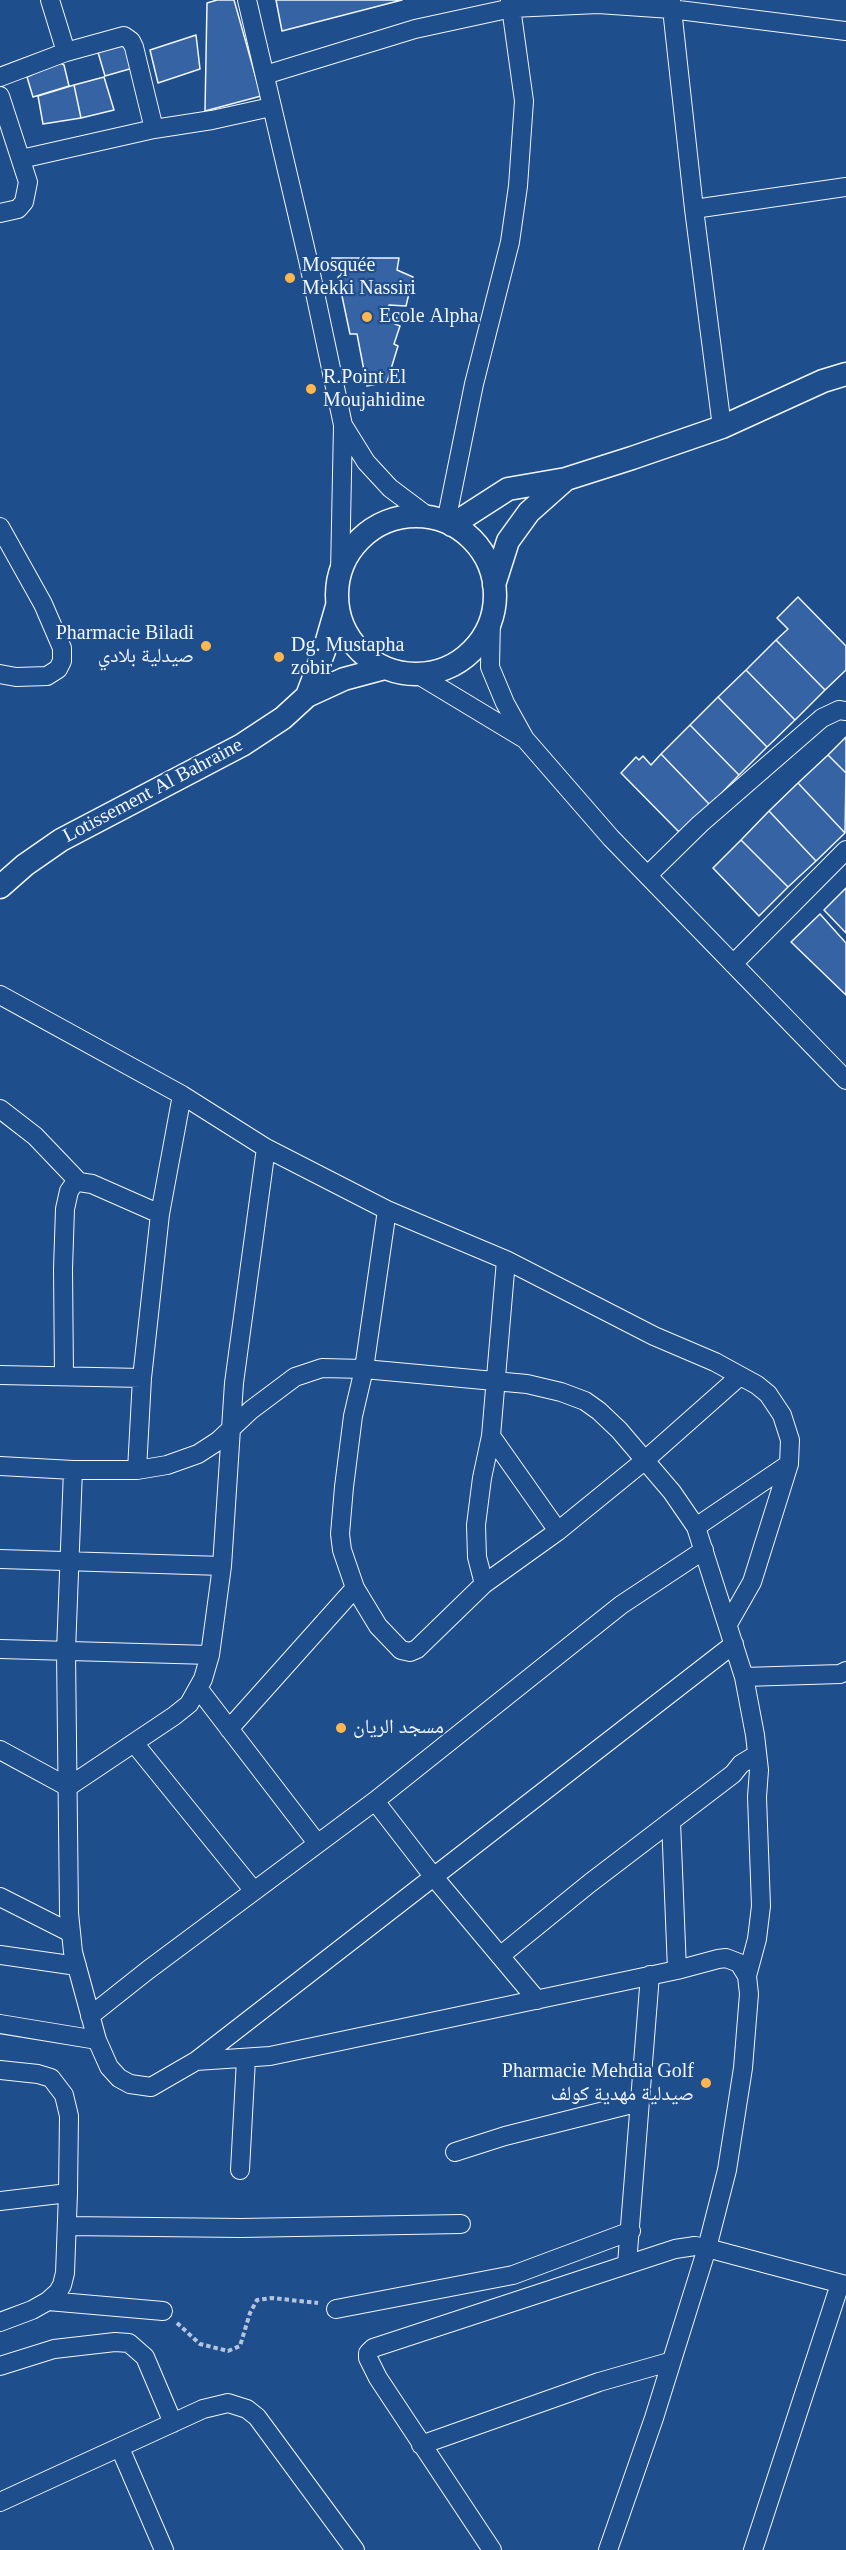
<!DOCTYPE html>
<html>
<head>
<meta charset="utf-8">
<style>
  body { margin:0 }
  canvas { display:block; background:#1f4e8c }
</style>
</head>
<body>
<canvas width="846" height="2550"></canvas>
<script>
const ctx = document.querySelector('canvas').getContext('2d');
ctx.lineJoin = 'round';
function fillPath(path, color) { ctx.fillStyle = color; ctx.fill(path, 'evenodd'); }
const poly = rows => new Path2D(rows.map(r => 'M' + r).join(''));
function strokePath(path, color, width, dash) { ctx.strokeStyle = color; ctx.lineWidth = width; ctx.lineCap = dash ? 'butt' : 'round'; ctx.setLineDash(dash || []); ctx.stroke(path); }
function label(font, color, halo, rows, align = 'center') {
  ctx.font = font + ' "Times New Roman","Noto Naskh Arabic",serif'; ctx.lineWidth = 4.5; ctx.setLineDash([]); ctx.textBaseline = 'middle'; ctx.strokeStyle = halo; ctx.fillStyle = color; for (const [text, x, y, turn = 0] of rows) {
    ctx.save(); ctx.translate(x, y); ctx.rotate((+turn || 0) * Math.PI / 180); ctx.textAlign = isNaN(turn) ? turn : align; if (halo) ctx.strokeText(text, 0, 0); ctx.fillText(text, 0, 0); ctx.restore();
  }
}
const building = poly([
  [217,0,234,0,261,96,205,111,207,3,217,0],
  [276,0,402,0,282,31,276,0],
  [196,35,200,69,158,83,150,50,196,35],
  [125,40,133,68,105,76,97,49,125,40],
  [59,62,64,65,69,86,33,97,27,77,59,62],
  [104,77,114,110,81,118,74,85,104,77],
  [74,85,81,118,43,124,38,96,74,85],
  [332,258,399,258,397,270,413,277,406,306,389,305,385,312,397,318,395,324,400,326,394,344,398,346,387,382,367,386,357,334,350,334,338,277,342,274,332,258],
  [798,597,846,646,846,670,825,690,776,640,788,629,777,618,798,597],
  [776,640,825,690,795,720,746,670,776,640],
  [746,670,795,720,767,747,718,697,746,670],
  [718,697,767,747,739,775,690,725,718,697],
  [690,725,739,775,710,805,661,754,690,725],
  [846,737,846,773,828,755,846,737],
  [661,754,710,805,680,833,621,773,636,757,639,760,643,756,651,765,661,754],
  [828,755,846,773,845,833,798,783,828,755],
  [798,783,845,833,816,861,769,811,798,783],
  [769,811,816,861,788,887,741,840,769,811],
  [741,840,788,887,759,916,713,868,741,840],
  [846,888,846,933,824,910,846,888],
  [820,914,846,943,846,995,791,942,820,914]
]);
fillPath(building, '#3563a3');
strokePath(building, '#f2f6ff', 1.5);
const minor = poly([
  [50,0,66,52],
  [247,0,308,260,343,425,340,573],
  [671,0,694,209,722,427],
  [265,75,415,29,512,8,598,4,671,9,846,31],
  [0,77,66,52,124,36,131,41,134,47,154,129],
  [0,96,28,182,24,202,18,209,0,213],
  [21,159,154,129,212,120,271,107],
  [694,209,846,187],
  [343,425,366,462,390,488,430,518],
  [446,522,474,384,510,242,518,186,524,101,510,0],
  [0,527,43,604,62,648,62,661,58,669,47,676,16,677,0,674],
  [491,618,490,667,505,703,525,739,611,838,846,1080],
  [417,674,523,738],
  [649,874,700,824,822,718,839,710,846,711],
  [733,964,846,850],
  [0,995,182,1095,266,1148,387,1210,506,1260,654,1336,715,1362,757,1385,768,1394,782,1415,790,1440,789,1464,696,1527],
  [0,1109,35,1136,79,1182],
  [387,1210,364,1369,353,1416,344,1487,340,1534,342,1550,355,1588,378,1626,401,1650,410,1652,417,1649,484,1584,558,1531,644,1461,740,1376],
  [0,1375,142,1378],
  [64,1376,63,1269,65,1209,69,1191,74,1184,79,1182,92,1184,160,1214],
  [491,1436,558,1531],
  [0,1466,73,1470,137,1470,167,1465,198,1454,218,1441,251,1410,295,1377,322,1368,364,1369,527,1384,561,1392,585,1401,599,1411,619,1430,672,1492,696,1527,744,1677,755,1735,759,1770,757,1797,761,1906,757,1939,747,1976,749,1994,743,2068,727,2170,707,2248,654,2418,608,2550],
  [73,1470,66,1651,69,1913,73,1952,97,2040,109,2067,119,2078,130,2084,151,2087,196,2061,270,2056,677,1970,718,1959,726,1958,739,1963,747,1976],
  [137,1470,142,1378,160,1214,182,1095],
  [0,1559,222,1566],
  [484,1584,477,1557,476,1525,482,1478,491,1436,506,1260],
  [728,1624,752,1582,789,1464],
  [0,1649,210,1655],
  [744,1677,840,1674,846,1671],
  [198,1688,317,1843],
  [229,1729,355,1588],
  [134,1743,254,1891],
  [0,1750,68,1787,174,1716,189,1704,203,1679,210,1655,222,1566,234,1383,266,1148],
  [375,1801,433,1876,537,2000],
  [671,1821,677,1970],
  [0,1897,71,1933],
  [0,1955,77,1966],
  [500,1956,590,1883,733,1774,741,1764,756,1755],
  [90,2016,148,1970,375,1801,621,1605,704,1550],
  [0,2024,97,2040],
  [196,2061,734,1644],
  [0,2070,38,2074,51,2078,64,2095,69,2116,68,2193,65,2273,62,2285,58,2292,48,2301,32,2310,0,2322],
  [455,2152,505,2136,640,2102],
  [240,2170,246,2059],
  [0,2201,68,2193],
  [67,2226,241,2228,461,2224],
  [627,2264,650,1975],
  [48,2301,163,2311],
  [336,2309,513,2275,631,2231],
  [0,2366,54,2349,115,2342,129,2343,145,2357,173,2423],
  [421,2445,599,2382,669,2362],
  [120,2448,164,2550],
  [0,2502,203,2409,228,2403,247,2409,257,2417,355,2550],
  [492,2550,378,2378,368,2358,368,2353,373,2348,675,2249,695,2246,707,2248,846,2285],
  [753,2550,840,2284]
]);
const tertiary = poly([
  '337 595a79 79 0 1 1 158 0a79 79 0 1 1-158 0Z',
  [452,525,508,489,566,479,632,458,722,427,823,381,846,374],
  [494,585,508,541,529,512,565,480],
  [307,696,324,651,337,606],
  [0,887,25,865,61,840,242,745,283,718,307,696,344,679,385,668]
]);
strokePath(minor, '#f2f6ff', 20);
strokePath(tertiary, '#f2f6ff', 25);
strokePath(poly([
  [177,2323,200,2344,228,2351,240,2346,250,2313,257,2300,272,2298,318,2303]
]), '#b3c4dc', 4, [4.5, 3]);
strokePath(minor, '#1f4e8c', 18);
strokePath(tertiary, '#1f4e8c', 22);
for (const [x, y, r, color] of [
  [290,278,6,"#ffb74d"],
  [367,317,6,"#ffb74d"],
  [311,389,6,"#ffb74d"],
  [206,646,6,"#ffb74d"],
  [279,657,6,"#ffb74d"],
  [341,1728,6,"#ffb74d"],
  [706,2083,6,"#ffb74d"]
]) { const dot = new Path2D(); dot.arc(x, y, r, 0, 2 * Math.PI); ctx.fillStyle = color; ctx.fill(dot); strokePath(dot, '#1f4e8c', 2); }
label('20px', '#f2f6ff', '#1f4e8c', [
  ["Mosquée",302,266],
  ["Mekki Nassiri",302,289],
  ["Ecole Alpha",379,317],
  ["R.Point El",323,378],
  ["Moujahidine",323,401],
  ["Pharmacie Biladi",194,634,"right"],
  ["صيدلية بلادي",194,657,"right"],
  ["Dg. Mustapha",291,646],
  ["zobir",291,669],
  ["مسجد الريان",353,1728],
  ["Pharmacie Mehdia Golf",694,2072,"right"],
  ["صيدلية مهدية كولف",694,2095,"right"]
], 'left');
label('20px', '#f2f6ff', '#1f4e8c', [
  ["Lotissement Al Bahraine",153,791,-28]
]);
</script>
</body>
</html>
